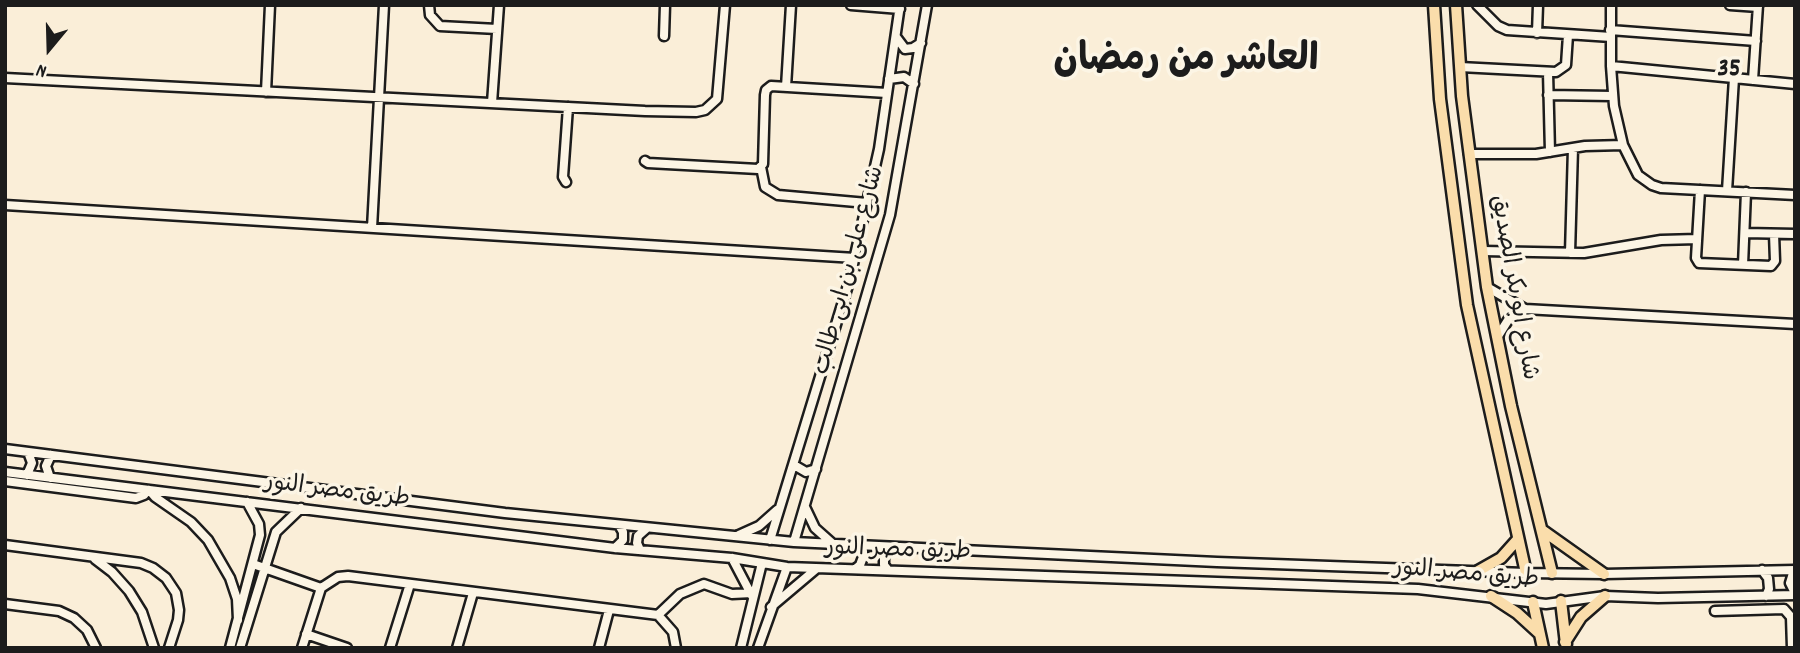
<!DOCTYPE html>
<html>
<head>
<meta charset="utf-8">
<style>
  body { margin:0 }
  #map { position:relative; width:1800px; height:653px; overflow:hidden; background:#faeed8; font-family:Dekko,sans-serif }
  canvas { display:block }
  .frame { position:absolute; inset:0; border:7px solid #1c1c1c; pointer-events:none }
  .north { position:absolute; left:14px; top:14px; width:70px; height:70px; -webkit-text-stroke:5px #fcf5e5; paint-order:stroke; rotate:199deg; font-size:19px; font-weight:700; line-height:28px; text-align:center; color:#1c1c1c }
  .north::after { content:''; display:block; margin:auto; width:24px; height:32px; background:#1c1c1c; clip-path:polygon(50% 0,100% 100%,50% 72%,0 100%) }
</style>
</head>
<body>
<div id="map">
<canvas width="1800" height="653"></canvas>
<div class="frame"></div>
<div class="north">N</div>
</div>
<script>
const ctx = document.querySelector('canvas').getContext('2d');
ctx.lineJoin = 'round';
const poly = rows => new Path2D(rows.map(r => 'M' + r).join(''));
function strokePath(path, color, width, dash) { ctx.strokeStyle = color; ctx.lineWidth = width; ctx.lineCap = dash ? 'butt' : 'round'; ctx.setLineDash(dash || []); ctx.stroke(path); }
function label(font, color, halo, rows, align = 'center') {
  ctx.font = font + ' Dekko,"Playpen Sans Arabic",sans-serif'; ctx.lineWidth = 7; ctx.setLineDash([]); ctx.textBaseline = 'middle'; ctx.strokeStyle = halo; ctx.fillStyle = color; for (const [text, x, y, turn = 0] of rows) {
    ctx.save(); ctx.translate(x, y); ctx.rotate((+turn || 0) * Math.PI / 180); ctx.textAlign = isNaN(turn) ? turn : align; if (halo) ctx.strokeText(text, 0, 0); ctx.fillText(text, 0, 0); ctx.restore();
  }
}
const minor = poly([
  [429,5,430,15,440,26,497,29],
  [851,5,900,9],
  [1477,5,1498,26,1507,30,1611,37],
  [1611,5,1611,66,1614,106,1623,145,1638,175,1652,185,1661,188,1795,195],
  [1730,5,1758,7],
  [1610,30,1756,41],
  [1537,33,1538,5],
  [664,36,665,5],
  [896,37,905,49,913,48,921,43],
  [1611,66,1795,84],
  [1460,67,1556,72,1566,65,1568,35],
  [1548,72,1550,152],
  [5,78,645,111,696,112,705,110,717,99,725,5],
  [889,79,904,77,914,84],
  [1753,80,1758,5],
  [786,87,791,5],
  [266,92,270,5],
  [1548,95,1612,96],
  [492,103,499,5],
  [1469,154,1536,154,1585,146,1623,145],
  [645,161,648,163,758,169,763,164,765,95,766,90,771,86,887,93],
  [761,167,765,187,778,195,867,203],
  [566,182,563,177,568,107],
  [1700,190,1696,258,1699,263,1771,266,1775,261,1774,234],
  [1727,191,1734,78],
  [5,205,855,258],
  [372,228,384,5],
  [1745,233,1795,234],
  [1483,251,1584,253,1661,240,1697,239],
  [1570,253,1573,148],
  [1743,265,1746,192],
  [1487,287,1525,309,1795,324],
  [1498,336,1510,317,1525,309],
  [5,449,505,513,794,542,1217,562,1526,573,1604,574,1795,570],
  [794,465,806,472,816,469],
  [5,472,615,548,732,558,787,567,1418,589,1546,604,1605,596,1658,598,1795,595],
  [27,475,32,463,28,452],
  [50,478,46,466,51,455],
  [5,481,136,498,144,495,148,490],
  [149,490,155,497,191,522,208,540,230,578,237,599,238,620],
  [805,507,815,528,833,544],
  [739,535,759,526,777,510],
  [770,540,849,282,879,149,900,5],
  [794,542,890,215,927,5],
  [5,545,141,563,153,568,166,578,176,593,179,610,178,620,169,648],
  [615,548,623,540,623,532,619,525],
  [640,550,637,543,638,536,647,528],
  [732,558,752,596],
  [95,559,112,572,129,591,142,612,154,648],
  [253,564,321,588],
  [855,569,860,565,863,557,863,551,859,546],
  [888,570,884,565,884,558,890,547],
  [1762,570,1768,578,1769,589,1766,596],
  [1794,570,1790,583,1795,593],
  [5,604,59,611,74,618,87,630,96,648],
  [771,607,816,569],
  [1715,611,1784,609,1791,617,1792,648],
  [658,615,680,594,704,584,732,594,752,593],
  [306,634,347,648],
  [230,648,260,535,259,524,247,502],
  [240,648,276,532,301,508],
  [302,648,321,588,338,577,348,576,658,615,673,632,676,648],
  [390,648,410,584],
  [457,648,473,593],
  [599,648,609,610],
  [741,648,762,563],
  [758,648,787,567]
]);
const major = poly([
  [1434,5,1440,99,1467,305,1526,573],
  [1456,5,1462,96,1487,287,1511,406,1552,573],
  [1542,530,1604,574],
  [1478,571,1501,558,1518,539],
  [1491,596,1517,613,1540,634],
  [1561,601,1566,644],
  [1533,602,1543,648],
  [1565,642,1581,617,1605,596]
]);
strokePath(minor, '#1c1c1c', 13);
strokePath(major, '#1c1c1c', 15);
strokePath(minor, '#fcf5e5', 8);
strokePath(major, '#faddab', 10);
label('24px', '#1c1c1c', '#fcf5e5', [
  ["شارع على بن ابى طالب",851,271,-75],
  ["شارع ابو بكر الصديق",1512,288,80],
  ["طريق مصر النور",337,493,7],
  ["طريق مصر النور",898,552,2],
  ["طريق مصر النور",1466,576,5]
]);
label('bold 26px', '#1c1c1c', '#fcf5e5', [
  ["35",1729,71]
]);
label('bold 38px', '#1c1c1c', '#fcf5e5', [
  ["العاشر من رمضان",1186,64]
]);
</script>
</body>
</html>
